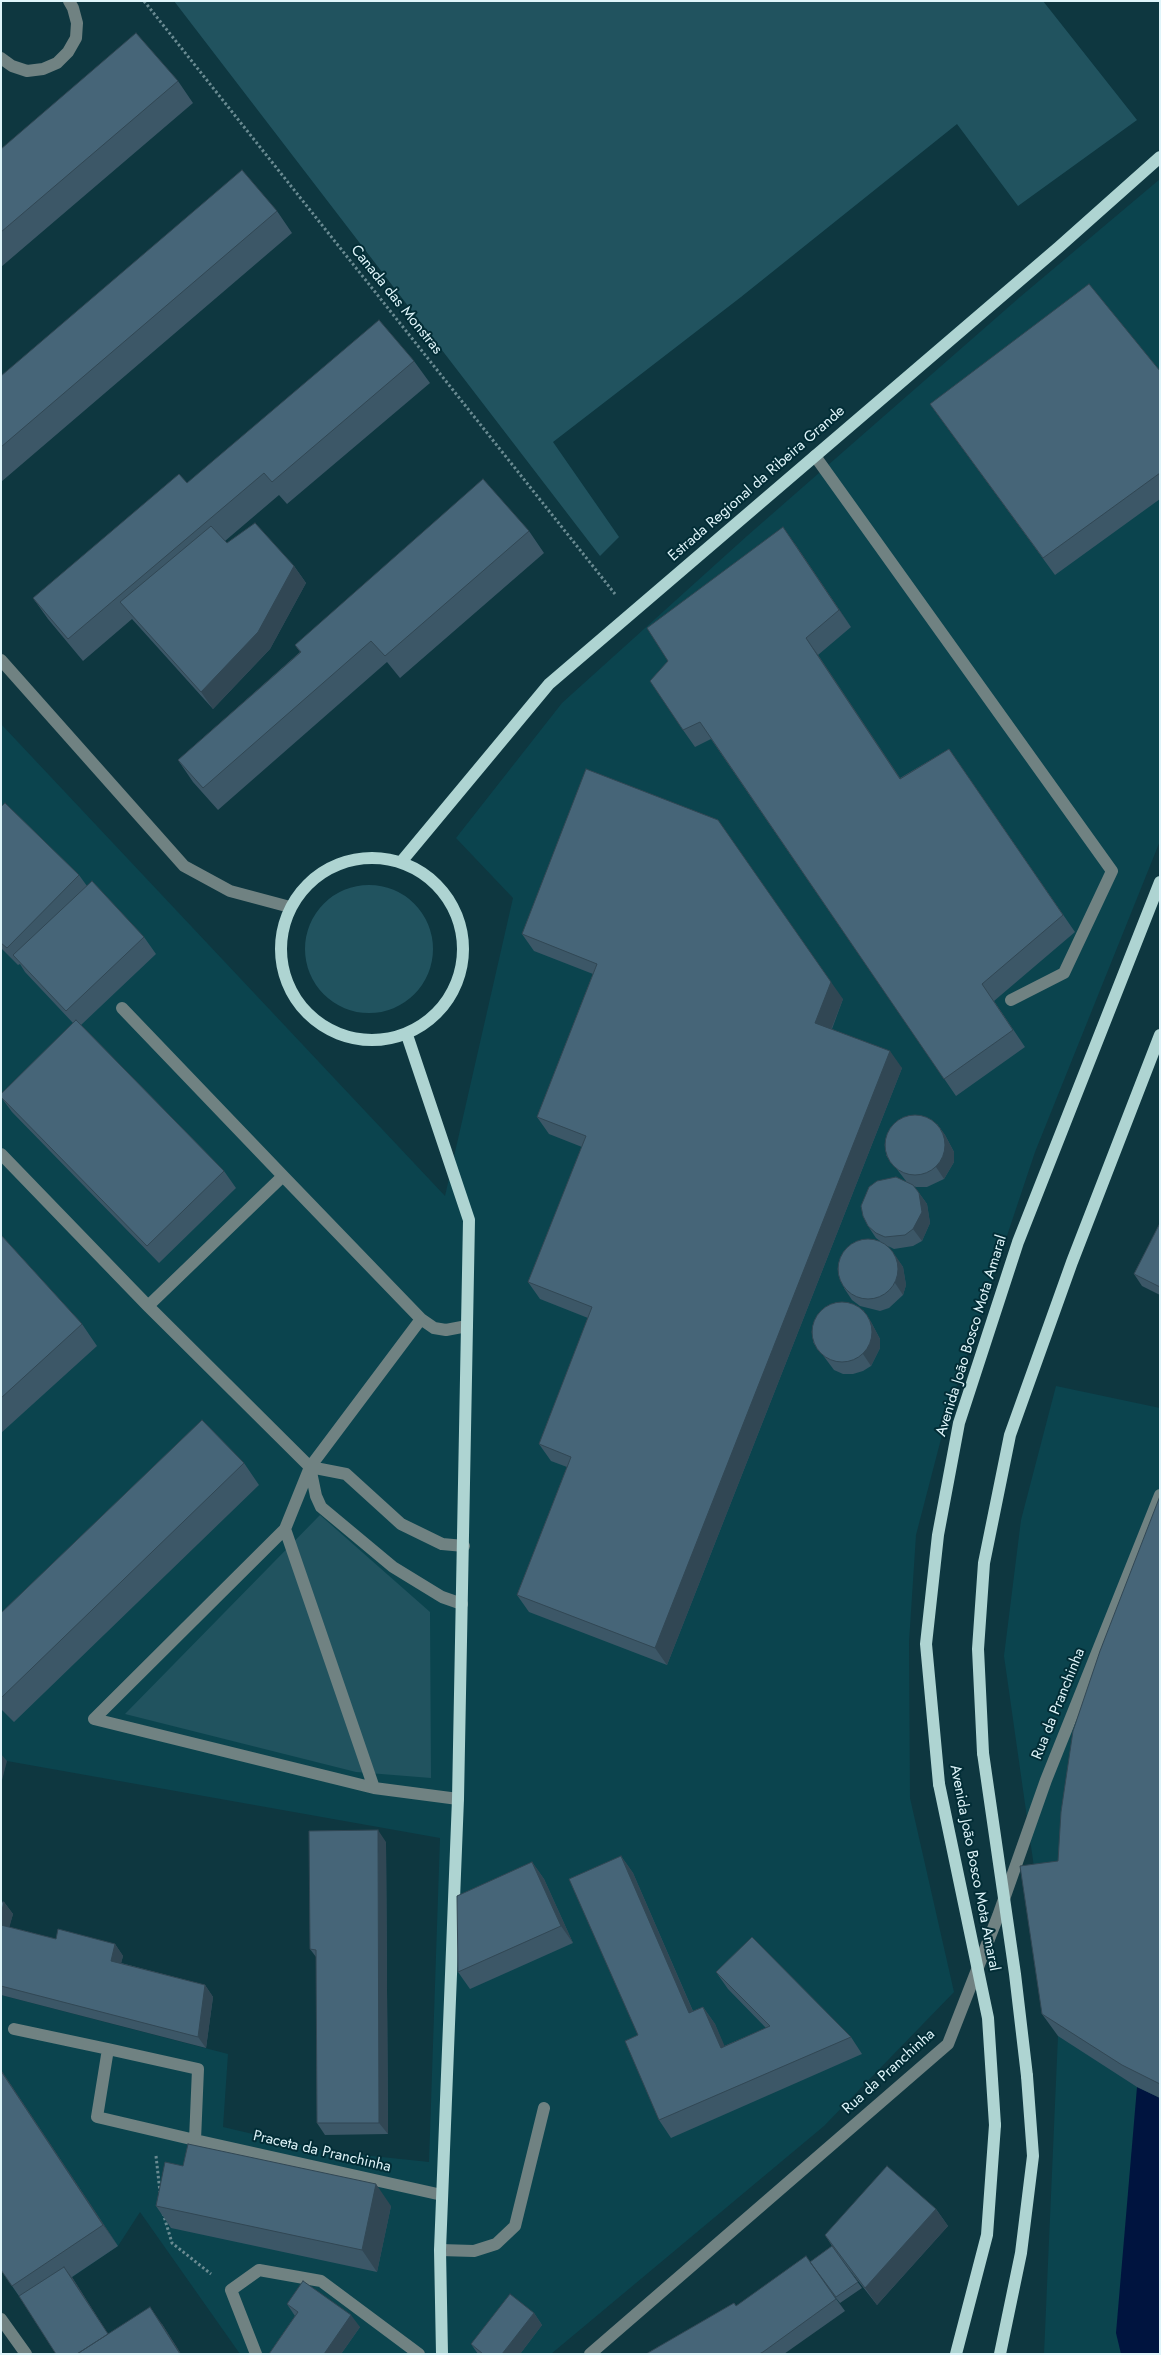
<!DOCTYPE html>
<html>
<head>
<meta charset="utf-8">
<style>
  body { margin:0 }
  #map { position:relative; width:1161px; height:2355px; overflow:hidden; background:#0e3740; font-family:Jost,sans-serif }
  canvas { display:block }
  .frame { position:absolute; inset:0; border:2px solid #dff5fa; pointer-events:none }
</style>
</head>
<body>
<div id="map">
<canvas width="1161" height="2355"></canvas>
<div class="frame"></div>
</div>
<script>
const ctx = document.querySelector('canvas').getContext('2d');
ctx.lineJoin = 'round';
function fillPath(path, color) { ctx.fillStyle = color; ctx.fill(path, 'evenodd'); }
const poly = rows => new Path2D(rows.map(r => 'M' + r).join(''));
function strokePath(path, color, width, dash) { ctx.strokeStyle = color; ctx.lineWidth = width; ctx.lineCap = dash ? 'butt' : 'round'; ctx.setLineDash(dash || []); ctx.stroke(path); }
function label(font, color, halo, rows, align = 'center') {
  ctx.font = font + ' Jost,sans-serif'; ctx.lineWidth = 4; ctx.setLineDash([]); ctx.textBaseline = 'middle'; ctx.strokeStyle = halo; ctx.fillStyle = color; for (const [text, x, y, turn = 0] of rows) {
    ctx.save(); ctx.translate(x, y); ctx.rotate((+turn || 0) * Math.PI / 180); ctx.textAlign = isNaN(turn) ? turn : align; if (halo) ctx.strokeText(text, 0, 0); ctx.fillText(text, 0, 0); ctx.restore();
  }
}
fillPath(poly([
  [1160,179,1160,841,1035,1152,948,1412,916,1535,909,1642,910,1798,954,1992,824,2126,551,2354,240,2354,140,2212,118,2246,27,2308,1,2270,1,1995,228,2054,223,2127,325,2151,429,2162,440,1838,7,1761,1,1784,1,724,445,1196,513,898,456,838,562,703,747,536,1020,297],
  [1056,1386,1160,1408,1160,2354,1044,2354,1058,2036,1004,1656,1021,1520]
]), '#0b444e');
fillPath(poly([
  [174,1,1043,1,1137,120,1018,206,957,124,741,297,553,442,619,537,600,556],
  '305 949a64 64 0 1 1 128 0a64 64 0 1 1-128 0Z',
  [320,1515,430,1612,431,1778,356,1772,125,1714]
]), '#21535f');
fillPath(poly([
  [1137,2087,1160,2098,1160,2354,1121,2354,1116,2333]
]), '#00143f');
strokePath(poly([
  [144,1,615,594],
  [156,2156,160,2192],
  [163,2213,172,2243,211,2274]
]), '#6a8b92', 3, [2.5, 2.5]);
strokePath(poly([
  [1,58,12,66,27,71,43,69,57,63,68,52,76,38,77,23,73,8,69,1],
  [815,456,1112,871,1064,973,1011,1000],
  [1,660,184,866,230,891,290,907],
  [122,1008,283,1176],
  [1,1154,148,1306,310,1467,421,1319,283,1176,148,1306],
  [421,1319,434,1328,446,1330,467,1326],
  [310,1467,316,1496,321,1507,393,1567,442,1597,462,1604],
  [310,1467,346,1474,401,1524,442,1544,464,1546],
  [285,1529,374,1788,94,1719,285,1529],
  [285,1529,310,1467],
  [374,1788,458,1799],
  [14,2029,108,2049],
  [195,2140,198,2069,108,2049,97,2117,195,2140,442,2195],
  [440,2250,474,2251,496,2244,515,2226,544,2108],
  [1,2319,26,2354],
  [256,2354,231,2290,259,2270,321,2281,419,2354],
  [590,2354,948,2044,998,1916,1046,1780,1160,1495]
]), '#708282', 12);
strokePath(poly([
  '281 949a91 91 0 1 1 182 0a91 91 0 1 1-182 0Z',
  [401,862,549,684,1059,247,1160,157],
  [407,1035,469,1220,458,1799,440,2250,442,2354],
  [983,1753,978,1649,984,1563,1010,1435,1072,1262,1160,1035],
  [939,1784,926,1644,938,1535,959,1423,1018,1242,1160,882],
  [956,2354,987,2235,995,2125],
  [1000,2354,1021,2253,1033,2156,1027,2076]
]), '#aed4d2', 12);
strokePath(poly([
  [983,1753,1015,1974,1027,2076],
  [939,1784,988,2018,995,2125]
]), '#aed4d2', 12);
fillPath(poly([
  [178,81,193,103,1,267,1,149],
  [277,211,292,233,1,482,1,376],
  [414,361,430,383,287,504,279,495,225,541,227,543,294,566,306,583,270,649,213,709,132,619,83,661,48,619,33,598,187,483],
  [1160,371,1160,499,1055,575,930,404],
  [529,531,544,553,400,678,387,662,218,810,193,782,178,760,300,652,295,645],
  [795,544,851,627,818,655,900,778,949,749,1075,932,994,1001,1025,1047,956,1096,711,739,695,747,683,730],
  [1,807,79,875,87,886,144,937,156,954,81,1025,224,1171,236,1188,159,1263,12,1112,1,1097,1,1094,73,1023,25,972,20,964,18,965,1,948],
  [522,934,843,999,832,1029,902,1068,667,1665,529,1612,517,1595,567,1467,551,1461,539,1444,588,1318,540,1299,528,1282,582,1147,549,1134,537,1117,593,974,534,951],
  [937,1124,945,1135,954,1152,954,1162,944,1179,927,1187,916,1187,914,1186,927,1204,930,1223,922,1241,913,1246,894,1249,888,1246,903,1267,906,1285,903,1295,889,1308,880,1311,860,1306,852,1300,844,1288,880,1241,876,1238,868,1226,906,1181,886,1155],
  [1160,1223,1160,1295,1142,1286,1134,1274],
  [1,1235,82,1324,97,1346,1,1433],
  [863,1310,871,1322,880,1339,880,1348,871,1366,863,1371,853,1374,843,1374,834,1370,813,1342],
  [244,1463,259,1485,14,1722,1,1709,1,1613],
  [1160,1496,1160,2098,1137,2087,1058,2036,1042,2014,1058,1861],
  [386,1842,388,2134,325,2135,317,2123,316,1957,310,1949],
  [621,1856,633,1873,693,2011,703,2007,715,2024,724,2046,766,2028,728,1989,716,1972,851,2037,862,2054,671,2138,659,2120,638,2035],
  [532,1862,544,1879,573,1943,470,1989,458,1972],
  [1,1902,4,1902,13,1914,9,1927,56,1939,115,1944,123,1956,121,1963,205,1985,213,1997,206,2048,1,1995],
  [1,2070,118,2246,72,2277,108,2334,162,2324,181,2354,56,2354,19,2296,1,2270],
  [183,2166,391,2206,377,2272,171,2228,156,2206],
  [936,2209,948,2226,877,2305,838,2255,862,2288,840,2303,831,2292,845,2311,784,2354,646,2354,734,2303,736,2306,810,2262,832,2246,825,2235],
  [287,2304,360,2327,341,2354,269,2354,295,2316],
  [534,2313,542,2325,520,2354,478,2354,471,2344]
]), '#3c5767');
fillPath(poly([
  [783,527,795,544,851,627,839,610],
  [294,566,306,583,270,649,213,709,201,692],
  [806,638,818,655,912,796,900,779],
  [831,982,843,999,827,1040,815,1023],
  [890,1051,902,1068,667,1665,655,1648],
  [937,1124,945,1135,954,1152,954,1162,944,1179,936,1167],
  [919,1193,927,1204,930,1223,922,1241,913,1229],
  [895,1255,903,1267,906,1285,903,1295,895,1283],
  [863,1310,871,1322,880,1339,880,1348,871,1366,863,1354],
  [1,1754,7,1761,1,1784],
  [378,1830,386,1842,388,2134,379,2123],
  [621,1856,633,1873,701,2030,689,2013],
  [532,1862,544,1879,573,1943,561,1926],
  [4,1902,13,1914,7,1936,1,1928,1,1914],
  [115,1944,123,1956,119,1972,111,1961],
  [205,1985,213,1997,206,2048,198,2037],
  [703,2007,715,2024,733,2065,721,2048],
  [1,2070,118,2246,103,2225,1,2071],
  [376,2184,391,2206,377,2272,362,2250],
  [936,2209,948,2226,877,2305,865,2288],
  [64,2267,73,2279,119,2351,111,2339],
  [150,2307,162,2324,181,2354,180,2354],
  [534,2313,542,2325,520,2354,502,2354],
  [351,2315,360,2327,341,2354,324,2354]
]), '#314754');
const building = poly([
  [136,33,178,81,1,232,1,149,136,33],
  [242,170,277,211,1,447,1,376,242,170],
  [1089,284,1160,371,1160,473,1043,558,930,404,1089,284],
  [379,320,414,361,272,482,264,473,68,639,33,598,179,474,187,483,379,320],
  [483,479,529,531,385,656,371,641,203,788,178,760,301,652,295,645,483,479],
  [255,523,294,566,258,632,201,692,120,602,211,526,227,543,255,523],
  [783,527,839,610,806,638,900,779,949,749,1063,915,982,984,1013,1030,944,1079,700,722,683,730,650,681,668,661,647,628,783,527],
  [586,769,718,820,831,982,815,1023,890,1051,655,1648,517,1595,571,1457,539,1444,592,1307,528,1282,586,1136,537,1117,597,964,522,934,586,769],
  [5,803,79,875,7,948,1,943,1,807,5,803],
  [92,881,144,937,66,1011,13,955,92,881],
  [76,1020,224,1171,147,1246,1,1097,1,1094,76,1020],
  '885 1145a30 30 0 1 1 60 0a30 30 0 1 1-60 0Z',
  [896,1177,913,1185,919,1193,922,1212,913,1229,905,1235,885,1237,876,1233,868,1226,863,1216,861,1206,869,1187,877,1181,896,1177],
  [1160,1223,1160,1287,1134,1274,1160,1223],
  [1,1235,82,1324,1,1398,1,1235],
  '838 1269a30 30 0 1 1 60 0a30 30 0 1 1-60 0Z',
  '812 1332a30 30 0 1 1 60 0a30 30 0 1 1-60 0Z',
  [202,1420,244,1463,1,1698,1,1613,202,1420],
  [1160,1496,1160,2084,1122,2065,1042,2014,1020,1866,1058,1861,1061,1812,1073,1731,1100,1651,1160,1496],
  [378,1830,379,2123,317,2123,316,1950,310,1949,309,1831,378,1830],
  [621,1856,689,2013,703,2007,721,2048,770,2026,716,1972,752,1937,851,2037,659,2120,625,2041,638,2035,569,1879,621,1856],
  [532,1862,561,1926,458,1972,457,1896,532,1862],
  [1,1902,4,1902,1,1914,1,1902],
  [1,1925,56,1939,58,1929,115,1944,111,1961,205,1985,198,2037,1,1986,1,1925],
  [1,2071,103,2225,12,2286,1,2270,1,2071],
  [188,2144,376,2184,362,2250,156,2206,165,2162,183,2166,188,2144],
  [887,2166,936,2209,865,2288,825,2235,887,2166],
  [832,2246,858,2282,836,2297,810,2262,832,2246],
  [806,2256,836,2299,763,2352,759,2354,646,2354,734,2303,736,2306,806,2256],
  [64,2267,108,2334,77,2354,56,2354,19,2296,64,2267],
  [303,2281,351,2315,324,2354,269,2354,298,2312,287,2304,303,2281],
  [510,2294,534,2313,502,2354,483,2354,471,2344,510,2294],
  [150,2307,180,2354,77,2354,150,2307]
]);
fillPath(building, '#466578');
strokePath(building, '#314754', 1);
label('15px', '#dff5fa', '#022d36', [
  ["Canada das Monstras",396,300,51],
  ["Estrada Regional da Ribeira Grande",757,484,-41],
  ["Avenida João Bosco Mota Amaral",972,1336,-73],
  ["Rua da Pranchinha",1059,1704,-68],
  ["Avenida João Bosco Mota Amaral",974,1868,79],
  ["Rua da Pranchinha",889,2072,-42],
  ["Praceta da Pranchinha",322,2152,13]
]);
</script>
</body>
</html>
